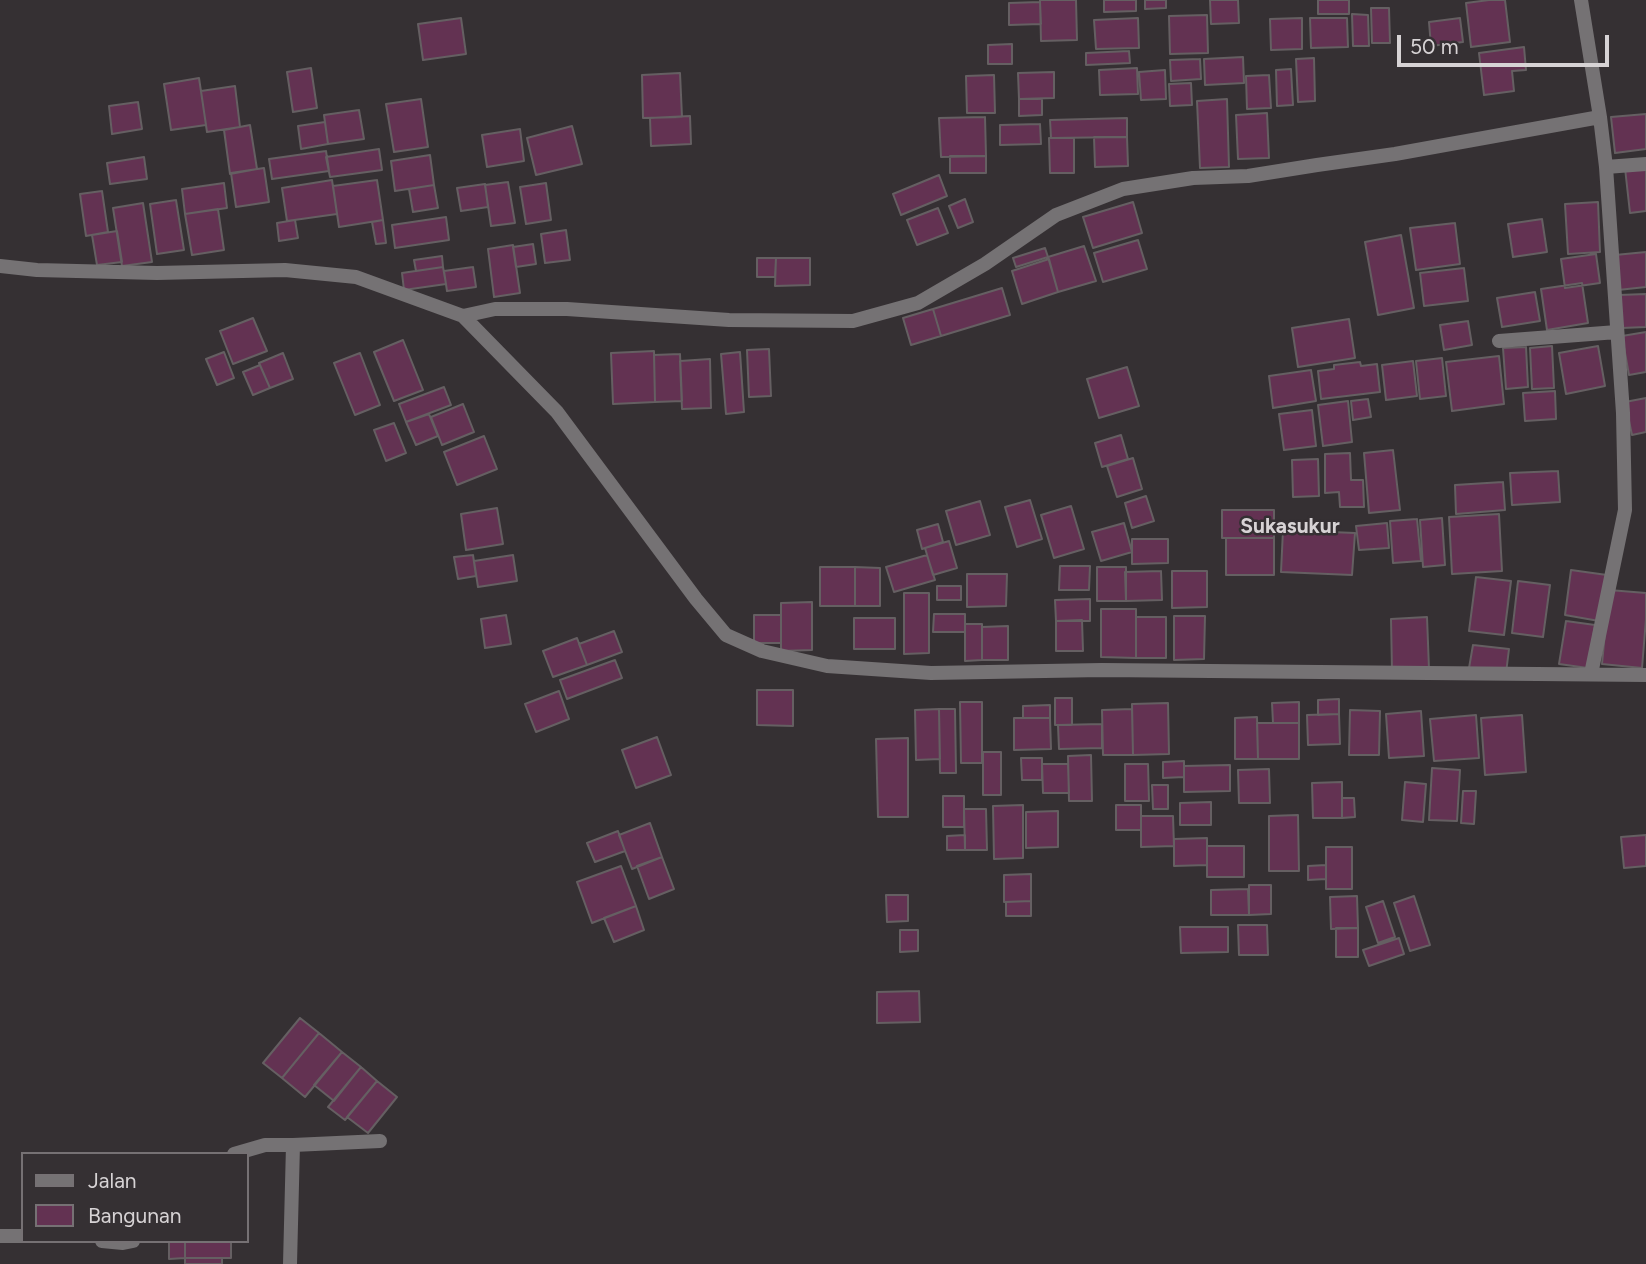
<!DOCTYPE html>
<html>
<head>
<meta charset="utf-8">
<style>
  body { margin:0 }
  #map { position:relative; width:1646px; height:1264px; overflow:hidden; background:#353033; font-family:Figtree,sans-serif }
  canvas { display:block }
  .legend { position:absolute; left:21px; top:1152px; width:228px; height:91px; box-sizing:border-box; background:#353033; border:2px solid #767174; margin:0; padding:9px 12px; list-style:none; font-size:21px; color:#d7d3d5 }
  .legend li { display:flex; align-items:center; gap:14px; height:35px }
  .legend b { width:35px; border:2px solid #767174 }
  .scale { position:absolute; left:1397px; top:35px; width:212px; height:32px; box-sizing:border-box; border:4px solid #d7d3d5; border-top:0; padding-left:9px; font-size:21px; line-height:24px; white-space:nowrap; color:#d7d3d5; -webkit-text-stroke:5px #353033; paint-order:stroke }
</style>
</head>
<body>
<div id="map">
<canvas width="1646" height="1264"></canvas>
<ul class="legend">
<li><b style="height:9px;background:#757274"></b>Jalan</li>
<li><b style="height:19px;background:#633252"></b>Bangunan</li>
</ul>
<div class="scale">50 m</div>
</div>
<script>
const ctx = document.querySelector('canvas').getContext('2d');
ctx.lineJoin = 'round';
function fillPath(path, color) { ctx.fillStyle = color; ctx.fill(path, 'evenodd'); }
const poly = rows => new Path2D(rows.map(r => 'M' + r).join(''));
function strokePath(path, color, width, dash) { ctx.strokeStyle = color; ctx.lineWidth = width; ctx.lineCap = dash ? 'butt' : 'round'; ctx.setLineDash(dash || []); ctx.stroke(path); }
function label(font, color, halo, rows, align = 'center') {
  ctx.font = font + ' Figtree,sans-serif'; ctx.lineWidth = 5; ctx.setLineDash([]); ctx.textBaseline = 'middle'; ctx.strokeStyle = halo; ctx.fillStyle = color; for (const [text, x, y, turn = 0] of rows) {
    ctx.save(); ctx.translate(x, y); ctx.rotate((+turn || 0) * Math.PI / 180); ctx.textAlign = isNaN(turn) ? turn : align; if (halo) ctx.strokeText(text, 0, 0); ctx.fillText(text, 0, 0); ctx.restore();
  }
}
const building = poly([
  [1040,0,1076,0,1077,40,1041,41,1040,0],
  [1104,0,1136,0,1136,11,1104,12,1104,0],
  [1145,0,1166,0,1166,8,1145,9,1145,0],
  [1210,0,1238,0,1239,23,1211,24,1210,0],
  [1318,0,1349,0,1349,14,1318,14,1318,0],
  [1489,0,1505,0,1510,42,1471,47,1466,3,1489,0],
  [1040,2,1041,24,1009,25,1009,3,1040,2],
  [1371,8,1389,8,1390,43,1372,43,1371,8],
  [1352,14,1368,15,1369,46,1353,46,1352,14],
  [1207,15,1208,53,1170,54,1169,16,1207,15],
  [461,18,466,54,423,60,418,24,461,18],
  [1138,18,1139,48,1096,49,1094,20,1138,18],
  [1302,18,1302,49,1271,50,1270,19,1302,18],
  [1310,18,1347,18,1348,47,1311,48,1310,18],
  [1460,18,1463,42,1431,46,1429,22,1460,18],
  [1012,44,1012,64,988,64,988,45,1012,44],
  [1524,47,1526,70,1512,71,1514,91,1484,95,1479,53,1524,47],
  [1129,51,1130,63,1086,65,1086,53,1129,51],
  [1243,57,1244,83,1205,85,1204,59,1243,57],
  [1314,58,1315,101,1298,102,1296,59,1314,58],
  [1200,59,1201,79,1171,81,1170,60,1200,59],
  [311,68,317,108,293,112,287,72,311,68],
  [1137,68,1138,94,1100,95,1099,70,1137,68],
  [1291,69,1293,105,1277,106,1276,70,1291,69],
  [1165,70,1166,99,1141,100,1139,72,1165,70],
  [1054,72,1054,98,1019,99,1018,73,1054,72],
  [680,73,682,117,643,118,642,75,680,73],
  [994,75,995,113,967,113,966,76,994,75],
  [1269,75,1271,108,1247,109,1246,76,1269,75],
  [199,78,206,125,171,130,164,84,199,78],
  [1191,83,1192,105,1170,106,1169,84,1191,83],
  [235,86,240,127,207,132,201,91,235,86],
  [421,99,428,147,394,152,386,104,421,99],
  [1019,99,1042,99,1042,115,1019,116,1019,99],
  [1227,99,1229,167,1200,168,1197,101,1227,99],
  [138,102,142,129,112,134,109,106,138,102],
  [359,110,364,139,328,144,324,115,359,110],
  [1267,113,1269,158,1238,159,1236,115,1267,113],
  [1646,114,1646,149,1615,153,1611,117,1646,114],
  [690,116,691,144,651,146,650,118,690,116],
  [985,117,986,156,941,157,939,118,985,117],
  [1127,118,1127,137,1051,138,1050,120,1127,118],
  [325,122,328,144,301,149,298,126,325,122],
  [1040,124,1041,144,1000,145,1000,125,1040,124],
  [250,125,257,169,230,174,224,130,250,125],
  [572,126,582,164,536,175,527,138,572,126],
  [520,129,524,161,487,167,482,135,520,129],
  [1094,137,1127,137,1128,166,1095,167,1094,137],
  [1049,138,1074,138,1074,173,1050,173,1049,138],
  [379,149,382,170,330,177,326,157,379,149],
  [326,151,329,171,272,179,269,159,326,151],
  [430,155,434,185,395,191,391,161,430,155],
  [950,156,986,156,986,173,950,173,950,156],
  [144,157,147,179,110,184,107,163,144,157],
  [1646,166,1646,211,1630,213,1625,168,1646,166],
  [264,168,269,202,236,207,231,173,264,168],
  [939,175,947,196,901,215,893,194,939,175],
  [332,180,337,214,287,221,282,188,332,180],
  [377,180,383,220,339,227,333,186,377,180],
  [508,182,515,223,491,226,485,185,508,182],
  [224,183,227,208,185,214,182,189,224,183],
  [546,183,551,220,526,224,520,187,546,183],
  [485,184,488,207,461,211,457,188,485,184],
  [434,185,438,208,413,212,409,189,434,185],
  [102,191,108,232,86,236,80,194,102,191],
  [965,199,973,222,958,228,949,206,965,199],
  [176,200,184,250,157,254,150,204,176,200],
  [1133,202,1142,233,1093,248,1083,217,1133,202],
  [1598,202,1600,252,1568,254,1565,204,1598,202],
  [143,203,152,262,122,266,113,208,143,203],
  [938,208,948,233,917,245,907,220,938,208],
  [218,209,224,250,192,255,185,214,218,209],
  [446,217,449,240,395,248,392,225,446,217],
  [1542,219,1547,252,1513,257,1508,224,1542,219],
  [295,220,298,238,279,241,277,223,295,220],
  [383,220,386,243,376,244,372,222,383,220],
  [1455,223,1460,264,1416,270,1410,228,1455,223],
  [566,230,570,260,545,263,541,234,566,230],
  [117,231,122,262,97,265,92,235,117,231],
  [1401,235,1414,308,1378,315,1365,242,1401,235],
  [1138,240,1147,269,1103,282,1094,253,1138,240],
  [533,244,536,264,516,267,513,247,533,244],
  [513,245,520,293,494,297,488,249,513,245],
  [1084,246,1096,281,1058,292,1048,257,1084,246],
  [1045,248,1048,257,1016,267,1013,258,1045,248],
  [1646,252,1646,287,1618,290,1615,255,1646,252],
  [1596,254,1600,283,1565,288,1561,259,1596,254],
  [442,256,443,267,416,271,414,260,442,256],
  [757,258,776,258,775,277,757,277,757,258],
  [776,258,810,258,810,285,775,286,776,258],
  [1049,259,1058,292,1022,304,1012,271,1049,259],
  [443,267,446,284,404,290,402,273,443,267],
  [473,267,476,287,447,291,444,271,473,267],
  [1464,268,1468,301,1424,306,1420,273,1464,268],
  [1582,283,1588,323,1547,330,1541,289,1582,283],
  [1002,288,1010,315,941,336,933,309,1002,288],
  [1535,292,1540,321,1502,327,1497,298,1535,292],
  [1646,294,1646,327,1621,328,1619,295,1646,294],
  [933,309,941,336,911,345,903,318,933,309],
  [253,318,267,351,233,364,220,331,253,318],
  [1349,319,1355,358,1298,367,1292,328,1349,319],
  [1468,321,1472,345,1444,350,1440,325,1468,321],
  [1646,332,1646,372,1629,375,1622,336,1646,332],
  [403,340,423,390,394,401,374,352,403,340],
  [1552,346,1554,388,1532,389,1530,348,1552,346],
  [1598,346,1605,386,1566,394,1559,353,1598,346],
  [1526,347,1528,387,1506,389,1503,348,1526,347],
  [769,349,771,396,749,397,747,350,769,349],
  [654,351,655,402,613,404,611,353,654,351],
  [224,352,234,378,217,385,206,359,224,352],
  [740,352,744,412,726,414,721,354,740,352],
  [283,353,293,379,270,388,259,363,283,353],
  [360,353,380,405,355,415,334,363,360,353],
  [680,354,682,401,655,402,654,355,680,354],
  [1499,356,1504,404,1452,411,1446,362,1499,356],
  [1442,358,1446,396,1420,399,1416,361,1442,358],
  [710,359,711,408,682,409,680,361,710,359],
  [1413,361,1417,396,1386,400,1382,365,1413,361],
  [1360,362,1361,366,1377,364,1380,392,1321,399,1318,371,1334,369,1334,365,1360,362],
  [260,365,270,388,253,395,243,372,260,365],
  [1127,367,1139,406,1099,418,1087,379,1127,367],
  [1311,370,1316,401,1273,408,1269,376,1311,370],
  [444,387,451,405,406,422,399,404,444,387],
  [1555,391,1556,419,1525,421,1523,393,1555,391],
  [1646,398,1646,432,1632,435,1625,402,1646,398],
  [1368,399,1371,417,1353,420,1351,401,1368,399],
  [1348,401,1352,442,1323,446,1318,405,1348,401],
  [463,404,474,432,442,445,431,417,463,404],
  [1312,410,1316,446,1284,450,1279,414,1312,410],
  [429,414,438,436,416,445,406,422,429,414],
  [394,423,406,453,386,461,374,430,394,423],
  [1121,435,1128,459,1102,467,1095,443,1121,435],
  [484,436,497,469,457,485,444,452,484,436],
  [1393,450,1400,510,1369,513,1364,453,1393,450],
  [1350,453,1351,480,1363,480,1364,507,1340,507,1339,492,1325,493,1325,454,1350,453],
  [1133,458,1142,489,1117,497,1107,466,1133,458],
  [1318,459,1319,496,1293,497,1292,460,1318,459],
  [1558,471,1560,502,1512,505,1510,473,1558,471],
  [1503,482,1505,510,1456,514,1455,485,1503,482],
  [1146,496,1154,521,1132,528,1125,503,1146,496],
  [1030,500,1042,539,1017,547,1005,507,1030,500],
  [980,501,990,535,956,545,946,511,980,501],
  [1071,506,1084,549,1054,558,1041,515,1071,506],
  [497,508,503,544,466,550,461,514,497,508],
  [1222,510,1274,510,1274,538,1222,538,1222,510],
  [1499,514,1502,571,1452,574,1449,517,1499,514],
  [1442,518,1445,565,1423,567,1420,520,1442,518],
  [1417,519,1421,561,1393,563,1390,521,1417,519],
  [1124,523,1132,552,1101,561,1092,532,1124,523],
  [1387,523,1389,548,1359,550,1356,526,1387,523],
  [938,524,943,542,922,549,917,530,938,524],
  [1283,530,1355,533,1352,575,1281,572,1283,530],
  [1226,538,1274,538,1274,575,1226,575,1226,538],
  [1132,539,1168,539,1168,563,1132,564,1132,539],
  [949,541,957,568,933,575,925,548,949,541],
  [473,555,476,576,458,579,454,557,473,555],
  [513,555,517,581,478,587,474,561,513,555],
  [927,555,935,580,894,592,886,567,927,555],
  [1060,566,1090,566,1089,590,1059,590,1060,566],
  [820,567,855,567,855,606,820,606,820,567],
  [855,567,880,568,880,606,855,606,855,567],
  [1097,567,1126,567,1126,601,1097,601,1097,567],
  [1571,570,1607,575,1599,621,1565,615,1571,570],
  [1161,571,1162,600,1126,601,1125,572,1161,571],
  [1172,571,1207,571,1207,607,1172,608,1172,571],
  [967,574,1007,574,1006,606,967,607,967,574],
  [1476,577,1511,581,1504,635,1469,631,1476,577],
  [1518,581,1550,585,1543,637,1512,633,1518,581],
  [937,586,961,586,961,600,937,600,937,586],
  [1609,590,1646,593,1646,619,1642,668,1602,664,1609,590],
  [904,593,929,593,929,653,904,654,904,593],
  [1090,599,1090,621,1056,621,1055,600,1090,599],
  [812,602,812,650,781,651,781,603,812,602],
  [1101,609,1136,609,1136,658,1101,657,1101,609],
  [934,614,965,614,965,632,933,632,934,614],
  [506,615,511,644,485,648,481,619,506,615],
  [754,615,781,615,781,643,754,643,754,615],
  [1174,616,1205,616,1204,659,1174,660,1174,616],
  [1136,617,1166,617,1166,658,1136,658,1136,617],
  [1427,617,1429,669,1392,671,1391,619,1427,617],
  [854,618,895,618,895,649,854,649,854,618],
  [1082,620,1083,651,1056,651,1056,621,1082,620],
  [1566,621,1595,625,1588,668,1559,664,1566,621],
  [965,624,982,624,982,660,965,661,965,624],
  [1008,626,1008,660,982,660,982,627,1008,626],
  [614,631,622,652,587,665,579,644,614,631],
  [577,638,587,665,553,677,543,651,577,638],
  [1473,645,1509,649,1506,673,1469,668,1473,645],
  [615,660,622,678,567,699,560,680,615,660],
  [757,690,793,690,793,726,757,725,757,690],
  [559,691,569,719,536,732,525,704,559,691],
  [1055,698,1072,698,1072,725,1055,725,1055,698],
  [1339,699,1339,714,1318,715,1318,700,1339,699],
  [960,702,982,702,982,763,961,763,960,702],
  [1299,702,1299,723,1273,723,1272,703,1299,702],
  [1168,703,1169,754,1133,755,1132,704,1168,703],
  [1050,705,1050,718,1023,718,1023,706,1050,705],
  [939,709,940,759,916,760,915,710,939,709],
  [939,709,955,709,956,773,940,773,939,709],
  [1132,709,1133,755,1103,755,1102,710,1132,709],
  [1350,710,1380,711,1379,755,1349,755,1350,710],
  [1421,711,1424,756,1389,758,1386,714,1421,711],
  [1339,714,1340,744,1308,745,1307,715,1339,714],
  [1476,715,1479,758,1434,761,1430,719,1476,715],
  [1522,715,1526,772,1485,775,1481,718,1522,715],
  [1257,717,1258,759,1235,759,1235,718,1257,717],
  [1014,718,1050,718,1051,749,1014,750,1014,718],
  [1257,723,1299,723,1299,759,1258,759,1257,723],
  [1102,724,1102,748,1059,749,1058,725,1102,724],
  [657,737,671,775,636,788,622,750,657,737],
  [908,738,908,817,878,817,876,739,908,738],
  [983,752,1001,752,1001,795,983,795,983,752],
  [1091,755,1092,801,1069,801,1068,756,1091,755],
  [1021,758,1042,758,1042,780,1022,780,1021,758],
  [1184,761,1184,777,1163,778,1163,762,1184,761],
  [1042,764,1068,764,1069,793,1043,793,1042,764],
  [1125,764,1148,764,1149,801,1125,801,1125,764],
  [1230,765,1230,791,1184,792,1184,766,1230,765],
  [1432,768,1460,770,1457,821,1429,820,1432,768],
  [1269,769,1270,803,1239,803,1238,770,1269,769],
  [1342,782,1342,818,1313,818,1312,783,1342,782],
  [1405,782,1426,784,1423,822,1402,820,1405,782],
  [1152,785,1168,785,1168,809,1153,809,1152,785],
  [1463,791,1476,791,1474,824,1461,823,1463,791],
  [943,796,964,796,964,827,943,827,943,796],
  [1342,798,1354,798,1355,817,1342,818,1342,798],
  [1211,802,1211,825,1180,825,1180,803,1211,802],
  [1023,805,1023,858,994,859,993,806,1023,805],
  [1116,805,1141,805,1141,830,1116,830,1116,805],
  [964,809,986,809,987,850,965,850,964,809],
  [1058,811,1058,847,1026,848,1026,812,1058,811],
  [1298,815,1299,871,1269,871,1269,816,1298,815],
  [1141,816,1173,816,1174,846,1141,847,1141,816],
  [650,823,662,857,632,869,619,835,650,823],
  [618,831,625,851,595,862,587,843,618,831],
  [965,835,965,850,947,850,947,836,965,835],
  [1646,835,1646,866,1624,868,1621,837,1646,835],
  [1207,838,1207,865,1174,866,1174,839,1207,838],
  [1207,846,1244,846,1244,877,1207,877,1207,846],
  [1326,847,1352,847,1352,889,1326,889,1326,847],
  [662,857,674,889,649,899,637,866,662,857],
  [1326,865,1326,879,1308,880,1308,866,1326,865],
  [621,866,636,906,592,923,577,882,621,866],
  [1031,874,1031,901,1004,902,1004,875,1031,874],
  [1249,885,1271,885,1271,914,1249,915,1249,885],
  [1248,889,1249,915,1211,915,1211,890,1248,889],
  [886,895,908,895,908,921,887,922,886,895],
  [1357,896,1358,928,1331,929,1330,897,1357,896],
  [1414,896,1430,945,1410,951,1394,903,1414,896],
  [1031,901,1031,916,1006,916,1006,902,1031,901],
  [1383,901,1395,937,1378,943,1366,907,1383,901],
  [636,906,644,930,614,942,604,918,636,906],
  [1238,925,1267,925,1268,955,1239,955,1238,925],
  [1180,927,1228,927,1228,952,1181,953,1180,927],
  [1336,928,1358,928,1358,957,1336,957,1336,928],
  [900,930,918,930,918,951,900,952,900,930],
  [1399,938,1404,954,1369,966,1363,950,1399,938],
  [919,991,920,1022,877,1023,877,992,919,991],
  [300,1018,319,1033,282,1078,263,1063,300,1018],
  [319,1033,342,1052,305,1097,282,1078,319,1033],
  [342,1052,361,1067,334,1101,314,1085,342,1052],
  [361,1067,377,1081,345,1120,328,1107,361,1067],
  [377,1081,397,1097,368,1133,347,1117,377,1081],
  [169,1241,185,1241,185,1258,169,1259,169,1241],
  [185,1241,231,1241,231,1258,185,1258,185,1241],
  [185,1258,222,1258,222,1264,185,1264,185,1258]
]);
fillPath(building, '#633252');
strokePath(building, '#655f62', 2);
strokePath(poly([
  [1581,0,1600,117,1606,167,1623,413,1625,510,1591,674],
  [1606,167,1646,164],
  [0,266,37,270,157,273,285,270,356,277,463,316,557,412,696,599,726,635,762,651,827,666,931,673,1102,670,1646,675],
  [463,316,495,309,567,309,729,320,853,321,918,303,985,264,1056,215,1123,189,1193,178,1248,176,1317,165,1395,154,1600,117],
  [1499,341,1617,332],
  [293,1145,380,1141],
  [234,1154,265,1145,293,1145,290,1264],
  [0,1236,23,1236],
  [102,1241,123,1243,133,1241]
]), '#757274', 14);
label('bold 21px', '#d7d3d5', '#353033', [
  ["Sukasukur",1290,527]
]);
</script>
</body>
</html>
